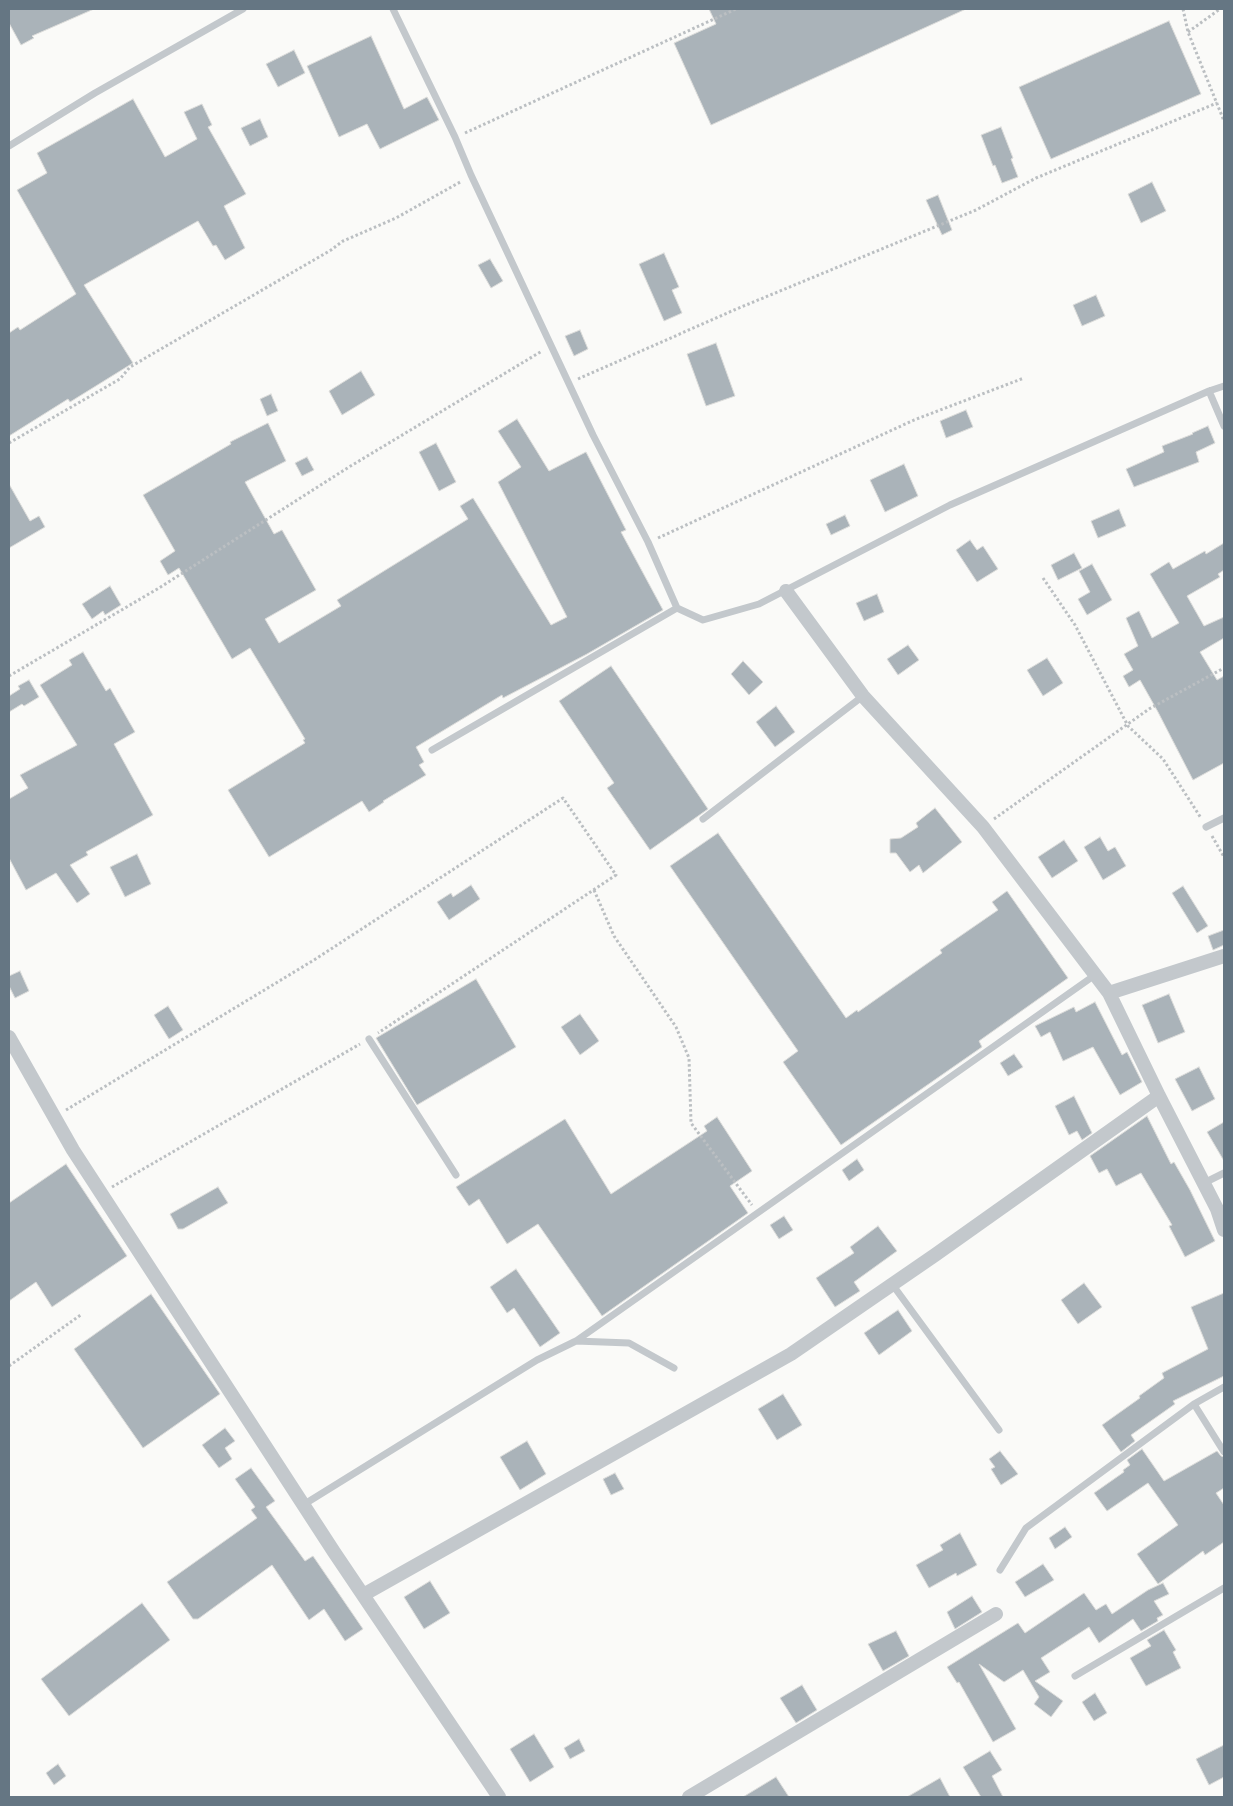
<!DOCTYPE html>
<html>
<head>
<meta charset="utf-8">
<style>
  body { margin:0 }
  #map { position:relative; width:1233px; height:1806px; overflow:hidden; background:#fafaf8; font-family:Poppins,sans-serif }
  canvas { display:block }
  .frame { position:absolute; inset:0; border:10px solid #657683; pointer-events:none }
</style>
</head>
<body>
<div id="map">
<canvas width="1233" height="1806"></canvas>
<div class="frame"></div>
</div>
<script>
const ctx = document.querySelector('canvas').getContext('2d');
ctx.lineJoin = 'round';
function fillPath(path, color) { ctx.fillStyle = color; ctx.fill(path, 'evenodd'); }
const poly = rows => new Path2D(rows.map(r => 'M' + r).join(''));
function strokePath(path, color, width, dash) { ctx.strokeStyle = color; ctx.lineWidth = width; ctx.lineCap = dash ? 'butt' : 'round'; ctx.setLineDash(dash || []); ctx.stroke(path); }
const building = poly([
  [9,9,94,9,32,36,34,38,21,45,9,23,9,9],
  [709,9,966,9,711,125,674,43,716,24,709,9],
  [1169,21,1201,94,1051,159,1019,87,1169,21],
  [371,36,404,109,427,97,439,120,380,149,367,124,339,137,307,66,371,36],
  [294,50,305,73,278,87,266,64,294,50],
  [133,99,165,157,197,139,184,112,202,104,212,125,208,127,246,194,224,206,245,248,225,260,216,245,213,246,198,221,84,285,133,363,70,402,68,399,9,436,9,333,18,327,20,330,76,294,17,190,47,173,37,153,133,99],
  [260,119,268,137,250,146,241,128,260,119],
  [1001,127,1013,158,1011,159,1018,177,1002,183,995,165,993,166,981,135,1001,127],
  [1152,182,1166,211,1141,223,1128,194,1152,182],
  [938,195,952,230,942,235,926,200,938,195],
  [664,253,679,287,672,290,682,313,664,321,639,264,664,253],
  [490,259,503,281,491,288,478,265,490,259],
  [1096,295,1105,316,1082,326,1073,305,1096,295],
  [580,330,588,349,574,356,565,336,580,330],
  [716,343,735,396,706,406,687,354,716,343],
  [361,371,375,395,342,415,329,391,361,371],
  [271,394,278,411,267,416,260,399,271,394],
  [966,410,973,427,946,438,940,421,966,410],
  [517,419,549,471,586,452,626,530,621,532,663,610,587,654,503,698,502,695,416,747,424,762,419,765,426,775,383,801,384,802,369,812,362,801,269,857,228,790,305,743,303,740,305,739,250,648,232,659,179,568,168,575,160,561,175,551,143,495,231,444,230,442,268,423,286,461,245,482,274,534,282,530,316,590,265,619,279,643,341,606,337,600,468,519,460,506,473,498,551,625,567,617,498,482,521,467,498,431,517,419],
  [1208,426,1215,443,1196,452,1199,462,1134,487,1126,469,1164,452,1162,446,1193,434,1192,433,1208,426],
  [436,443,456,482,439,491,419,452,436,443],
  [307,457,314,470,302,476,295,463,307,457],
  [904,464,918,496,885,512,870,480,904,464],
  [9,484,30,521,39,516,45,527,9,548,9,484],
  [1119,509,1126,526,1098,538,1091,521,1119,509],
  [845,515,850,526,831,535,826,524,845,515],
  [970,540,977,550,983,546,998,569,977,582,956,550,970,540],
  [1224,543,1224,570,1218,574,1220,577,1187,596,1204,626,1224,617,1224,638,1200,652,1217,680,1224,676,1224,763,1193,780,1158,712,1140,680,1129,687,1123,676,1133,670,1124,654,1138,646,1126,618,1139,611,1152,638,1179,623,1150,574,1169,562,1173,569,1205,551,1206,554,1224,543],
  [1074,553,1082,568,1058,580,1051,565,1074,553],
  [1092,564,1112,600,1087,615,1078,599,1090,592,1079,571,1092,564],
  [110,586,121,605,105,615,103,611,92,619,82,604,110,586],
  [877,594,884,612,864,621,856,603,877,594],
  [908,645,919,660,898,675,887,659,908,645],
  [83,652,106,691,110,688,135,732,114,744,153,815,86,852,88,855,70,865,90,894,77,903,56,873,26,890,9,858,9,799,28,788,20,775,77,745,40,685,72,665,69,660,83,652],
  [1047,658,1063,683,1043,696,1027,670,1047,658],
  [743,661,763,682,749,695,731,674,743,661],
  [611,666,708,809,650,850,607,788,614,783,559,701,611,666],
  [29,680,39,697,24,706,22,704,9,712,9,696,20,689,18,686,29,680],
  [776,706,795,732,775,747,756,722,776,706],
  [935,808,962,842,923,873,919,865,910,872,896,853,890,853,890,839,901,838,918,827,916,823,935,808],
  [718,833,846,1018,857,1010,858,1012,942,953,940,950,998,910,992,902,1007,891,1068,978,979,1041,982,1047,841,1145,783,1062,798,1051,670,866,718,833],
  [1100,837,1108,851,1115,847,1126,866,1103,880,1084,847,1100,837],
  [1064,840,1078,861,1052,878,1038,857,1064,840],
  [137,854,151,884,125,897,110,867,137,854],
  [471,885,480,899,449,920,437,902,451,893,453,897,471,885],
  [1183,886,1208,926,1197,933,1172,893,1183,886],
  [1224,930,1224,945,1213,950,1208,936,1224,930],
  [20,971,29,991,15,998,9,986,9,976,20,971],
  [476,979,516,1047,417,1105,376,1038,476,979],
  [1169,994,1185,1032,1158,1043,1142,1005,1169,994],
  [1095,1002,1122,1055,1127,1052,1142,1082,1120,1095,1093,1047,1063,1061,1050,1032,1041,1037,1035,1026,1074,1007,1076,1012,1095,1002],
  [168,1006,183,1030,169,1039,154,1015,168,1006],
  [580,1014,599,1041,580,1055,561,1027,580,1014],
  [1014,1054,1023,1067,1008,1076,1000,1063,1014,1054],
  [1199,1067,1215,1099,1192,1111,1175,1079,1199,1067],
  [1074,1096,1092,1133,1082,1140,1077,1131,1069,1135,1055,1106,1074,1096],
  [1147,1116,1171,1164,1174,1162,1190,1190,1215,1241,1185,1257,1169,1226,1172,1225,1141,1173,1116,1186,1107,1169,1099,1173,1090,1156,1147,1116],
  [717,1117,752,1171,730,1186,748,1213,602,1316,538,1224,507,1244,479,1199,469,1206,456,1187,565,1119,611,1194,707,1131,704,1126,717,1117],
  [1224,1122,1224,1161,1207,1132,1224,1122],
  [857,1159,864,1170,849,1181,842,1170,857,1159],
  [66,1164,127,1256,52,1307,36,1282,9,1301,9,1203,66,1164],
  [218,1187,228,1203,183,1229,178,1229,170,1214,218,1187],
  [784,1216,793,1230,779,1239,770,1225,784,1216],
  [878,1226,897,1251,854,1282,860,1291,835,1307,816,1278,854,1253,850,1247,878,1226],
  [516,1269,560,1333,540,1347,514,1308,507,1313,490,1287,516,1269],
  [1084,1283,1102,1307,1078,1324,1061,1300,1084,1283],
  [1224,1293,1224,1376,1173,1401,1175,1404,1131,1435,1135,1441,1121,1452,1102,1425,1140,1398,1139,1396,1164,1378,1162,1373,1208,1349,1191,1307,1224,1293],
  [151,1294,220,1394,143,1448,74,1349,151,1294],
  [898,1310,912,1331,879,1355,864,1333,898,1310],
  [783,1394,802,1425,777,1440,758,1409,783,1394],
  [225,1428,235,1441,225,1448,232,1459,219,1468,202,1445,225,1428],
  [527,1441,546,1474,520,1490,500,1457,527,1441],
  [1142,1449,1164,1481,1217,1451,1221,1456,1224,1457,1224,1488,1216,1493,1224,1505,1224,1542,1205,1555,1203,1551,1158,1584,1137,1554,1178,1525,1148,1483,1107,1511,1094,1493,1124,1472,1123,1470,1130,1465,1127,1460,1142,1449],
  [1000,1451,1018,1474,1001,1485,991,1469,995,1467,989,1459,1000,1451],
  [251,1468,275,1501,266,1507,305,1561,313,1556,363,1629,345,1641,324,1609,309,1620,272,1565,198,1619,193,1619,167,1582,257,1518,251,1510,255,1507,235,1479,251,1468],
  [615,1473,624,1489,611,1495,603,1479,615,1473],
  [1065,1527,1072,1537,1055,1549,1049,1538,1065,1527],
  [960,1533,977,1565,957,1576,956,1573,929,1588,916,1565,943,1550,940,1545,960,1533],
  [1043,1564,1054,1580,1025,1597,1015,1582,1043,1564],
  [430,1581,450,1613,424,1629,404,1597,430,1581],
  [1163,1583,1169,1594,1154,1601,1163,1615,1157,1618,1158,1621,1141,1631,1133,1619,1099,1643,1089,1627,1041,1658,1050,1672,1035,1681,1063,1701,1051,1717,1034,1704,1039,1697,1023,1670,1004,1682,979,1664,1016,1729,993,1742,959,1682,957,1683,947,1667,1018,1623,1025,1633,1084,1593,1096,1610,1106,1604,1112,1614,1148,1590,1163,1583],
  [972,1596,982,1612,955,1629,947,1612,972,1596],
  [142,1603,170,1640,69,1716,41,1679,142,1603],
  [1164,1630,1176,1650,1173,1652,1181,1668,1146,1686,1130,1658,1151,1646,1147,1640,1164,1630],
  [896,1631,909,1656,883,1671,868,1644,896,1631],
  [802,1685,817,1710,796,1723,780,1698,802,1685],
  [1095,1693,1107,1713,1094,1721,1082,1702,1095,1693],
  [534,1734,554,1767,530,1782,510,1749,534,1734],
  [579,1739,585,1751,570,1759,564,1748,579,1739],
  [1224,1745,1224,1777,1209,1785,1196,1759,1224,1745],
  [990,1751,1002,1770,992,1776,1003,1797,981,1797,963,1767,990,1751],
  [58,1764,66,1776,54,1785,46,1773,58,1764],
  [776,1777,789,1797,743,1797,776,1777],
  [940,1778,950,1797,907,1797,940,1778]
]);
fillPath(building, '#aab3b9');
strokePath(building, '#dcdcda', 1);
strokePath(poly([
  [1183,9,1188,32,1224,121],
  [1188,32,1220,9],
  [465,133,736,9],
  [578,379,734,310,976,210,1036,178,1217,103],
  [9,443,120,379,130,367,331,250,343,241,396,218,462,181],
  [658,538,914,420,1024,378],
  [1043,578,1075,625,1128,726,1163,759,1201,818],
  [9,676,159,588,349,467,542,351],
  [994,819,1149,709,1224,668],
  [1212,836,1224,857],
  [594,890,614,936,676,1027,689,1058,691,1123,752,1205],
  [66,1110,314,960,563,798,616,875,378,1033],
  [112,1187,360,1044],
  [9,1366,82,1314]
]), '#bbbfc2', 3, [2.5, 2.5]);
strokePath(poly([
  [393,9,455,137,471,175,593,435,648,542,677,608,703,620,759,604,950,505,1209,391,1224,386],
  [9,146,95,93,243,9],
  [1209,391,1224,426],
  [432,750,677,608],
  [703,819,863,696],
  [1206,827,1224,818],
  [369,1039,456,1175],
  [1204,1183,1224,1173],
  [892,1284,999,1430],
  [576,1341,629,1343,674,1368],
  [1194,1404,1224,1452],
  [303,1505,537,1360,576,1341,1095,975],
  [1000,1570,1026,1528,1194,1404,1224,1387],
  [1075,1676,1224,1588]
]), '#c3c8cc', 7);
strokePath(poly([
  [786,591,863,696,983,827,1109,993,1159,1096,1217,1209,1224,1230],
  [1109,993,1224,956],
  [9,1037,73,1150,334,1552,499,1797],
  [363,1595,791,1354,935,1255,1159,1096],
  [689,1797,996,1614]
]), '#c3c8cc', 14);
</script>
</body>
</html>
